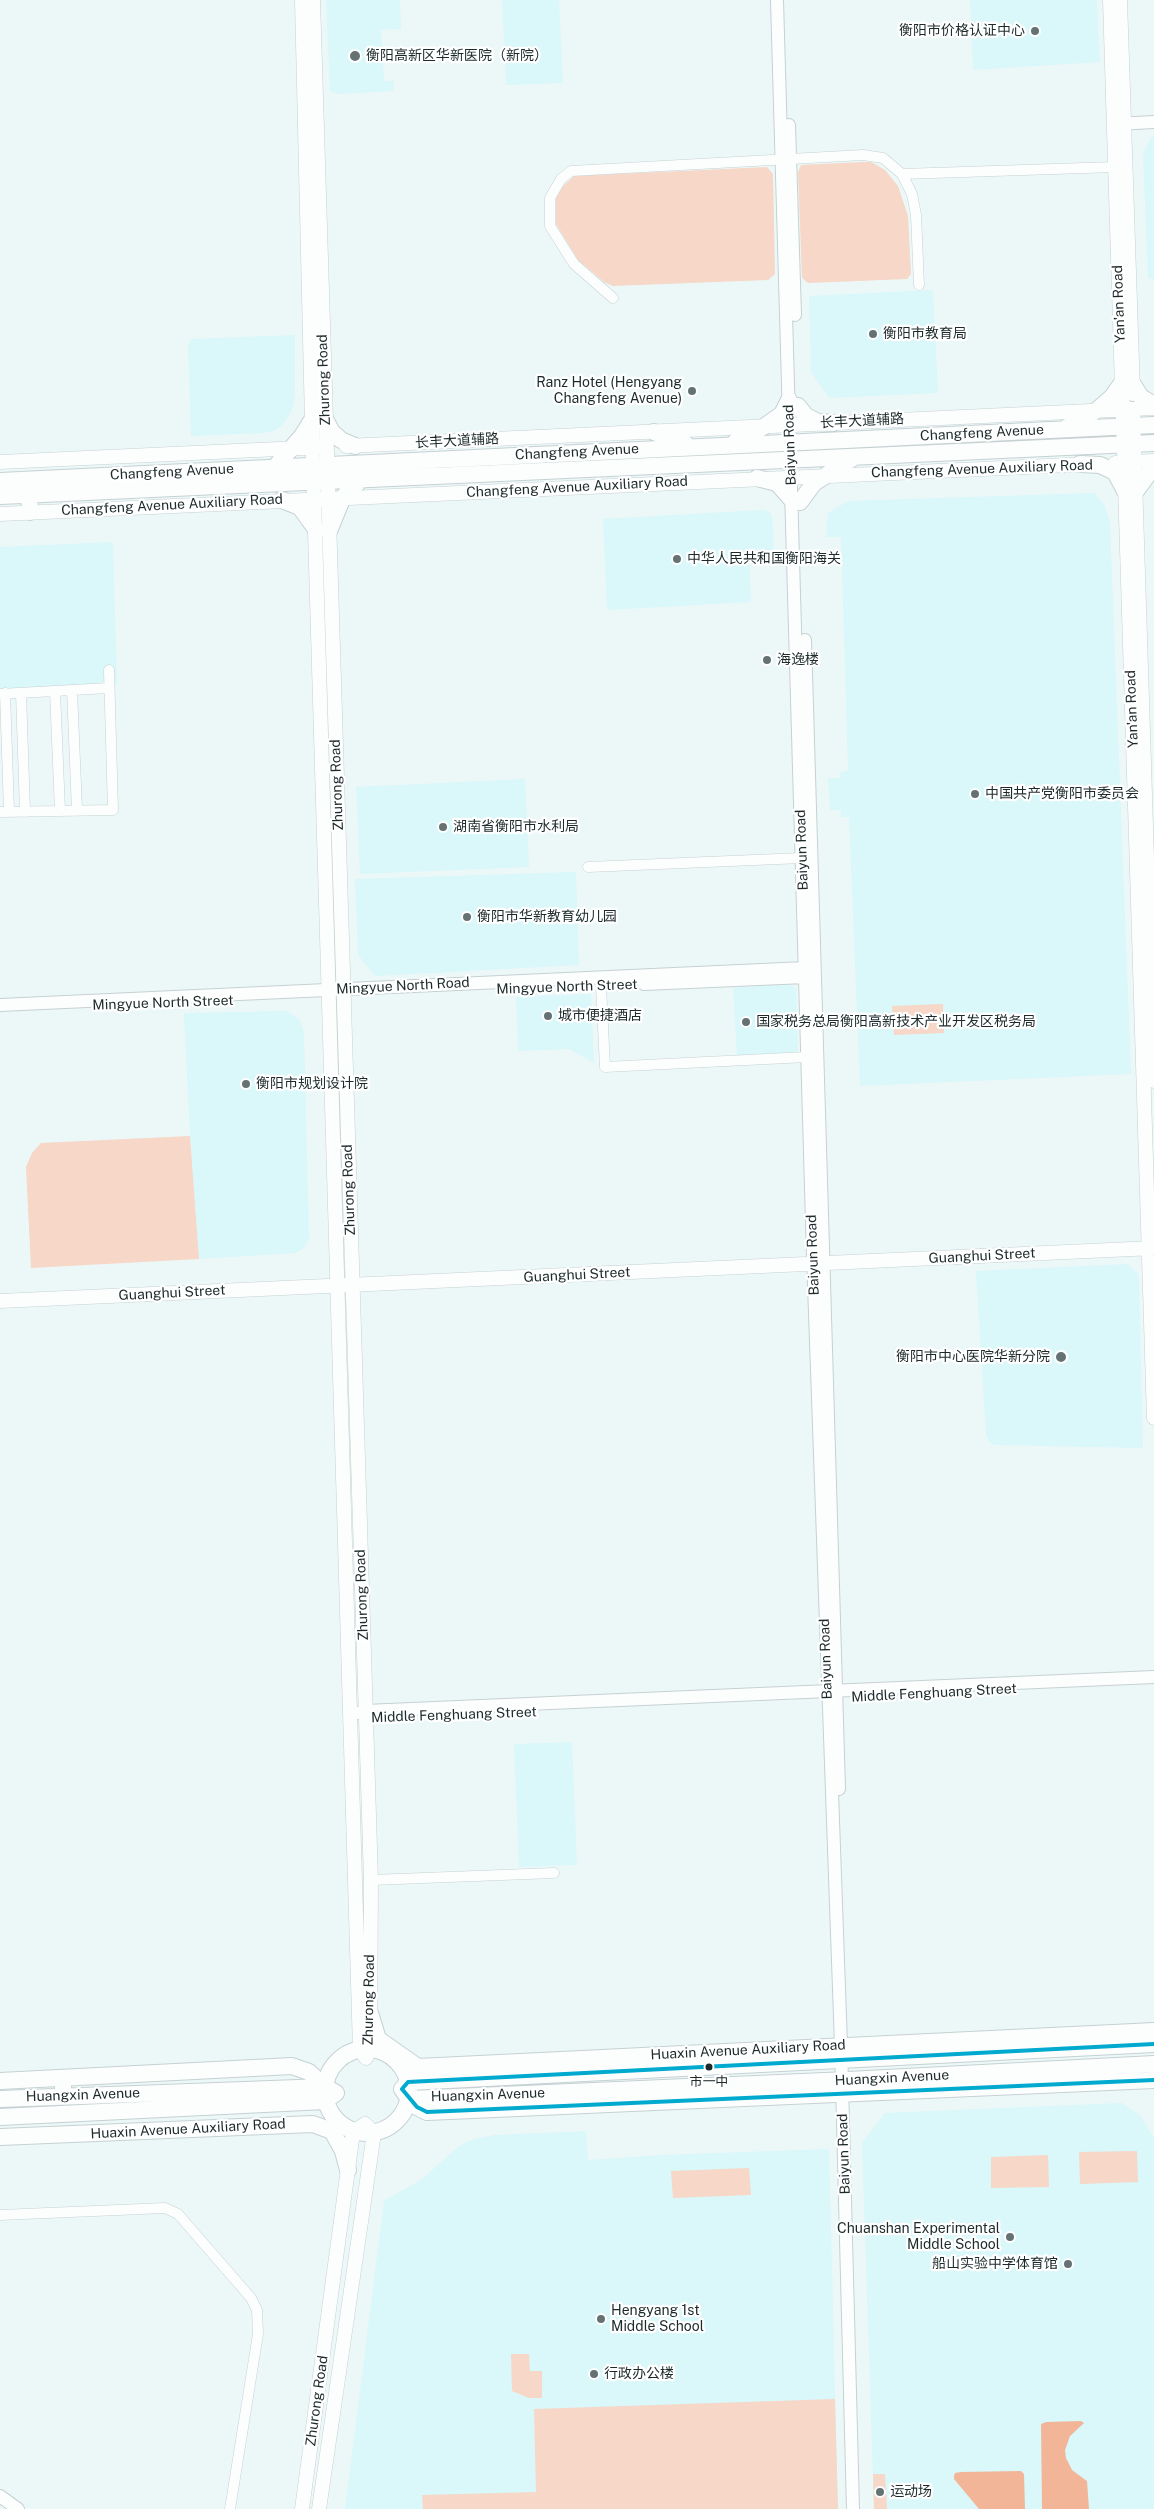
<!DOCTYPE html>
<html>
<head>
<meta charset="utf-8">
<style>
  body { margin:0 }
  canvas { display:block; background:#ecf7f8 }
</style>
</head>
<body>
<canvas width="1154" height="2509"></canvas>
<script>
const ctx = document.querySelector('canvas').getContext('2d');
ctx.lineJoin = 'round';
function fillPath(path, color) { ctx.fillStyle = color; ctx.fill(path, 'evenodd'); }
const poly = rows => new Path2D(rows.map(r => 'M' + r).join(''));
function strokePath(path, color, width, dash) { ctx.strokeStyle = color; ctx.lineWidth = width; ctx.lineCap = dash ? 'butt' : 'round'; ctx.setLineDash(dash || []); ctx.stroke(path); }
function label(font, color, halo, rows, align = 'center') {
  ctx.font = font + ' "Public Sans","Noto Sans SC",sans-serif'; ctx.lineWidth = 4.5; ctx.setLineDash([]); ctx.textBaseline = 'middle'; ctx.strokeStyle = halo; ctx.fillStyle = color; for (const [text, x, y, turn = 0] of rows) {
    ctx.save(); ctx.translate(x, y); ctx.rotate((+turn || 0) * Math.PI / 180); ctx.textAlign = isNaN(turn) ? turn : align; if (halo) ctx.strokeText(text, 0, 0); ctx.fillText(text, 0, 0); ctx.restore();
  }
}
fillPath(poly([
  [326,0,400,0,401,29,381,30,384,81,394,81,394,91,337,94,330,91],
  [502,0,559,0,563,83,506,85],
  [970,0,1097,0,1100,62,973,70],
  [1154,136,1154,279,1148,279,1143,154,1150,139],
  [933,290,938,393,829,398,811,372,809,296],
  [295,335,295,398,291,412,284,423,276,430,263,433,191,436,188,345,192,339],
  [1094,493,1104,504,1110,523,1131,1074,860,1086,849,817,841,817,841,810,830,810,828,778,840,778,840,772,848,771,841,537,826,537,828,513,848,501],
  [760,510,768,511,772,515,774,550,749,552,751,602,607,610,603,519],
  [113,542,117,684,0,689,0,547],
  [525,779,529,867,360,874,356,787],
  [576,872,579,965,375,976,358,955,355,879],
  [790,984,796,988,798,1052,737,1056,733,988],
  [591,994,594,1063,569,1049,518,1051,516,997],
  [286,1011,299,1019,304,1032,309,1238,304,1248,295,1253,199,1259,190,1136,184,1013],
  [1127,1264,1138,1274,1139,1280,1143,1448,995,1445,989,1442,986,1434,976,1271],
  [572,1742,577,1865,519,1867,514,1744],
  [1122,2103,1140,2115,1154,2138,1154,2509,874,2509,862,2143,885,2113],
  [586,2131,588,2160,661,2155,829,2149,838,2509,345,2509,384,2201,422,2179,458,2147,471,2140,494,2135]
]), '#daf7fa');
fillPath(poly([
  [862,162,871,162,885,170,898,186,908,216,911,274,907,279,808,283,802,278,798,172,801,165],
  [767,167,773,174,775,274,768,280,613,286,604,282,578,260,556,224,556,199,560,189,574,176],
  [943,1004,944,1033,894,1035,892,1006],
  [190,1136,199,1259,31,1268,26,1167,32,1153,41,1143],
  [1137,2151,1138,2182,1080,2184,1079,2152],
  [1048,2155,1049,2187,991,2188,991,2157],
  [749,2168,751,2195,673,2198,671,2171],
  [511,2354,529,2354,530,2371,542,2371,542,2398,529,2398,512,2391],
  [835,2399,838,2509,423,2509,422,2495,536,2492,534,2409],
  [873,2474,885,2474,887,2509,874,2509]
]), '#f6d7c8');
fillPath(poly([
  [1081,2421,1084,2423,1070,2436,1065,2450,1066,2458,1072,2470,1087,2481,1089,2509,1042,2509,1041,2424,1046,2422],
  [1021,2471,1024,2474,1025,2509,979,2509,954,2479,954,2476,955,2473,961,2472]
]), '#f2b598');
const minor = poly([
  [902,174,1115,167],
  [613,298,574,264,550,226,550,198,561,179,571,171,863,155,883,158,902,174,912,194,916,215,919,285],
  [72,690,77,810],
  [55,691,60,811],
  [5,693,9,812],
  [21,693,25,812],
  [0,694,109,688],
  [0,812,113,810,109,670],
  [588,867,802,858],
  [601,986,605,1067,807,1057],
  [371,1880,554,1873],
  [0,2215,165,2208,178,2214,251,2298,257,2310,258,2334,230,2509]
]);
const tertiary = poly([
  [777,0,813,1257,841,2045,853,2509],
  [1116,124,1154,122],
  [789,125,795,315],
  [805,640,839,1789],
  [644,984,805,977],
  [0,1005,805,968],
  [350,1715,365,1711,1154,1677],
  [0,2496,18,2509]
]);
const secondary = poly([
  [302,0,313,464,360,2049,366,2058,370,2049,371,1880,313,0],
  [1110,0,1154,1418],
  [1120,0,1133,394],
  [1133,415,1154,1081],
  [346,446,1154,408],
  [0,462,322,447],
  [1115,463,1154,461],
  [0,514,1091,464],
  [0,1301,1154,1248],
  [302,2509,353,2132,365,2124,374,2133,319,2509]
]);
const primary = poly([
  [1132,383,1141,397,1154,405],
  [798,406,806,416,818,422,833,423],
  [325,419,332,432,341,440,355,446],
  [1066,428,1097,410,1112,397,1122,383],
  [654,432,686,444],
  [735,442,765,426,782,414,789,400],
  [1080,464,1100,465,1115,472,1125,491],
  [276,466,302,436,312,420],
  [757,478,777,483,792,500],
  [0,481,1154,425],
  [29,484,30,512],
  [1136,491,1154,466],
  [0,496,1154,443],
  [282,500,300,507,315,528],
  [800,502,814,483,853,458],
  [329,531,343,497,362,479],
  [370,2013,378,2039,418,2067,1154,2031],
  [0,2081,292,2066,309,2072,325,2087],
  [409,2099,417,2107,427,2112,1154,2080],
  [0,2137,313,2124,332,2131,343,2151,348,2170]
]);
const trunk = poly([
  [1154,2044,408,2082,402,2089,409,2099,848,2080,1154,2064],
  '325 2091a42 42 0 1 1 84 0a42 42 0 1 1-84 0Z',
  [62,2078,64,2096],
  [0,2099,325,2087,336,2093,325,2101,0,2117]
]);
strokePath(minor, '#c6d1d2', 11);
strokePath(tertiary, '#c6d1d2', 14);
strokePath(secondary, '#c6d1d2', 15);
strokePath(primary, '#c6d1d2', 18);
strokePath(trunk, '#c6d1d2', 18);
strokePath(minor, '#fcfefe', 10);
strokePath(tertiary, '#fcfefe', 12);
strokePath(secondary, '#fcfefe', 14);
strokePath(primary, '#fcfefe', 16);
strokePath(trunk, '#fcfefe', 16);
strokePath(poly([
  [1154,2044,408,2082,402,2089,417,2107,427,2112,1154,2080]
]), '#00a9ce', 4);
for (const [x, y, r, color] of [
  [1035,31,5,"#657273"],
  [355,56,6,"#657273"],
  [873,334,5,"#657273"],
  [692,391,5,"#657273"],
  [677,559,5,"#657273"],
  [767,660,5,"#657273"],
  [975,794,5,"#657273"],
  [443,827,5,"#657273"],
  [467,917,5,"#657273"],
  [548,1016,5,"#657273"],
  [746,1022,5,"#657273"],
  [246,1084,5,"#657273"],
  [1061,1357,6,"#657273"],
  [709,2067,4.5,"#1d2a2b"],
  [1010,2237,5,"#657273"],
  [1068,2264,5,"#657273"],
  [601,2319,5,"#657273"],
  [594,2374,5,"#657273"],
  [880,2492,5,"#657273"]
]) { const dot = new Path2D(); dot.arc(x, y, r, 0, 2 * Math.PI); ctx.fillStyle = color; ctx.fill(dot); strokePath(dot, '#fff', 2); }
label('13px', '#1d2a2b', '#fff', [
  ["市一中",709,2082]
]);
label('14px', '#1d2a2b', '#fff', [
  ["衡阳市价格认证中心",1025,31,"right"],
  ["衡阳高新区华新医院（新院）",366,56],
  ["衡阳市教育局",883,334],
  ["Ranz Hotel (Hengyang",682,383,"right"],
  ["Changfeng Avenue)",682,399,"right"],
  ["中华人民共和国衡阳海关",687,559],
  ["海逸楼",777,660],
  ["中国共产党衡阳市委员会",985,794],
  ["湖南省衡阳市水利局",453,827],
  ["衡阳市华新教育幼儿园",477,917],
  ["城市便捷酒店",558,1016],
  ["国家税务总局衡阳高新技术产业开发区税务局",756,1022],
  ["衡阳市规划设计院",256,1084],
  ["衡阳市中心医院华新分院",1050,1357,"right"],
  ["Chuanshan Experimental",1000,2229,"right"],
  ["Middle School",1000,2245,"right"],
  ["船山实验中学体育馆",1058,2264,"right"],
  ["Hengyang 1st",611,2311],
  ["Middle School",611,2327],
  ["行政办公楼",604,2374],
  ["运动场",890,2492]
], 'left');
label('14px', '#1d2a2b', '#fff', [
  ["Yan'an Road",1119,304,-92],
  ["Zhurong Road",324,380,-92],
  ["长丰大道辅路",862,421,-3],
  ["Changfeng Avenue",982,433,-3],
  ["长丰大道辅路",457,441,-3],
  ["Baiyun Road",790,445,-92],
  ["Changfeng Avenue",577,452,-3],
  ["Changfeng Avenue Auxiliary Road",982,469,-2],
  ["Changfeng Avenue",172,472,-3],
  ["Changfeng Avenue Auxiliary Road",577,487,-3],
  ["Changfeng Avenue Auxiliary Road",172,505,-3],
  ["Yan'an Road",1132,709,-92],
  ["Zhurong Road",337,785,-92],
  ["Baiyun Road",802,850,-92],
  ["Mingyue North Road",403,986,-3],
  ["Mingyue North Street",567,987,-2],
  ["Mingyue North Street",163,1003,-2],
  ["Zhurong Road",349,1190,-92],
  ["Baiyun Road",813,1255,-92],
  ["Guanghui Street",982,1256,-3],
  ["Guanghui Street",577,1275,-3],
  ["Guanghui Street",172,1293,-3],
  ["Zhurong Road",362,1595,-92],
  ["Baiyun Road",826,1659,-92],
  ["Middle Fenghuang Street",934,1693,-3],
  ["Middle Fenghuang Street",454,1715,-2],
  ["Zhurong Road",369,2000,-89],
  ["Huaxin Avenue Auxiliary Road",748,2050,-3],
  ["Huangxin Avenue",892,2078,-3],
  ["Huangxin Avenue",83,2095,-2],
  ["Huangxin Avenue",488,2095,-2],
  ["Huaxin Avenue Auxiliary Road",188,2129,-3],
  ["Baiyun Road",844,2154,-92],
  ["Zhurong Road",317,2401,-82]
]);
</script>
</body>
</html>
